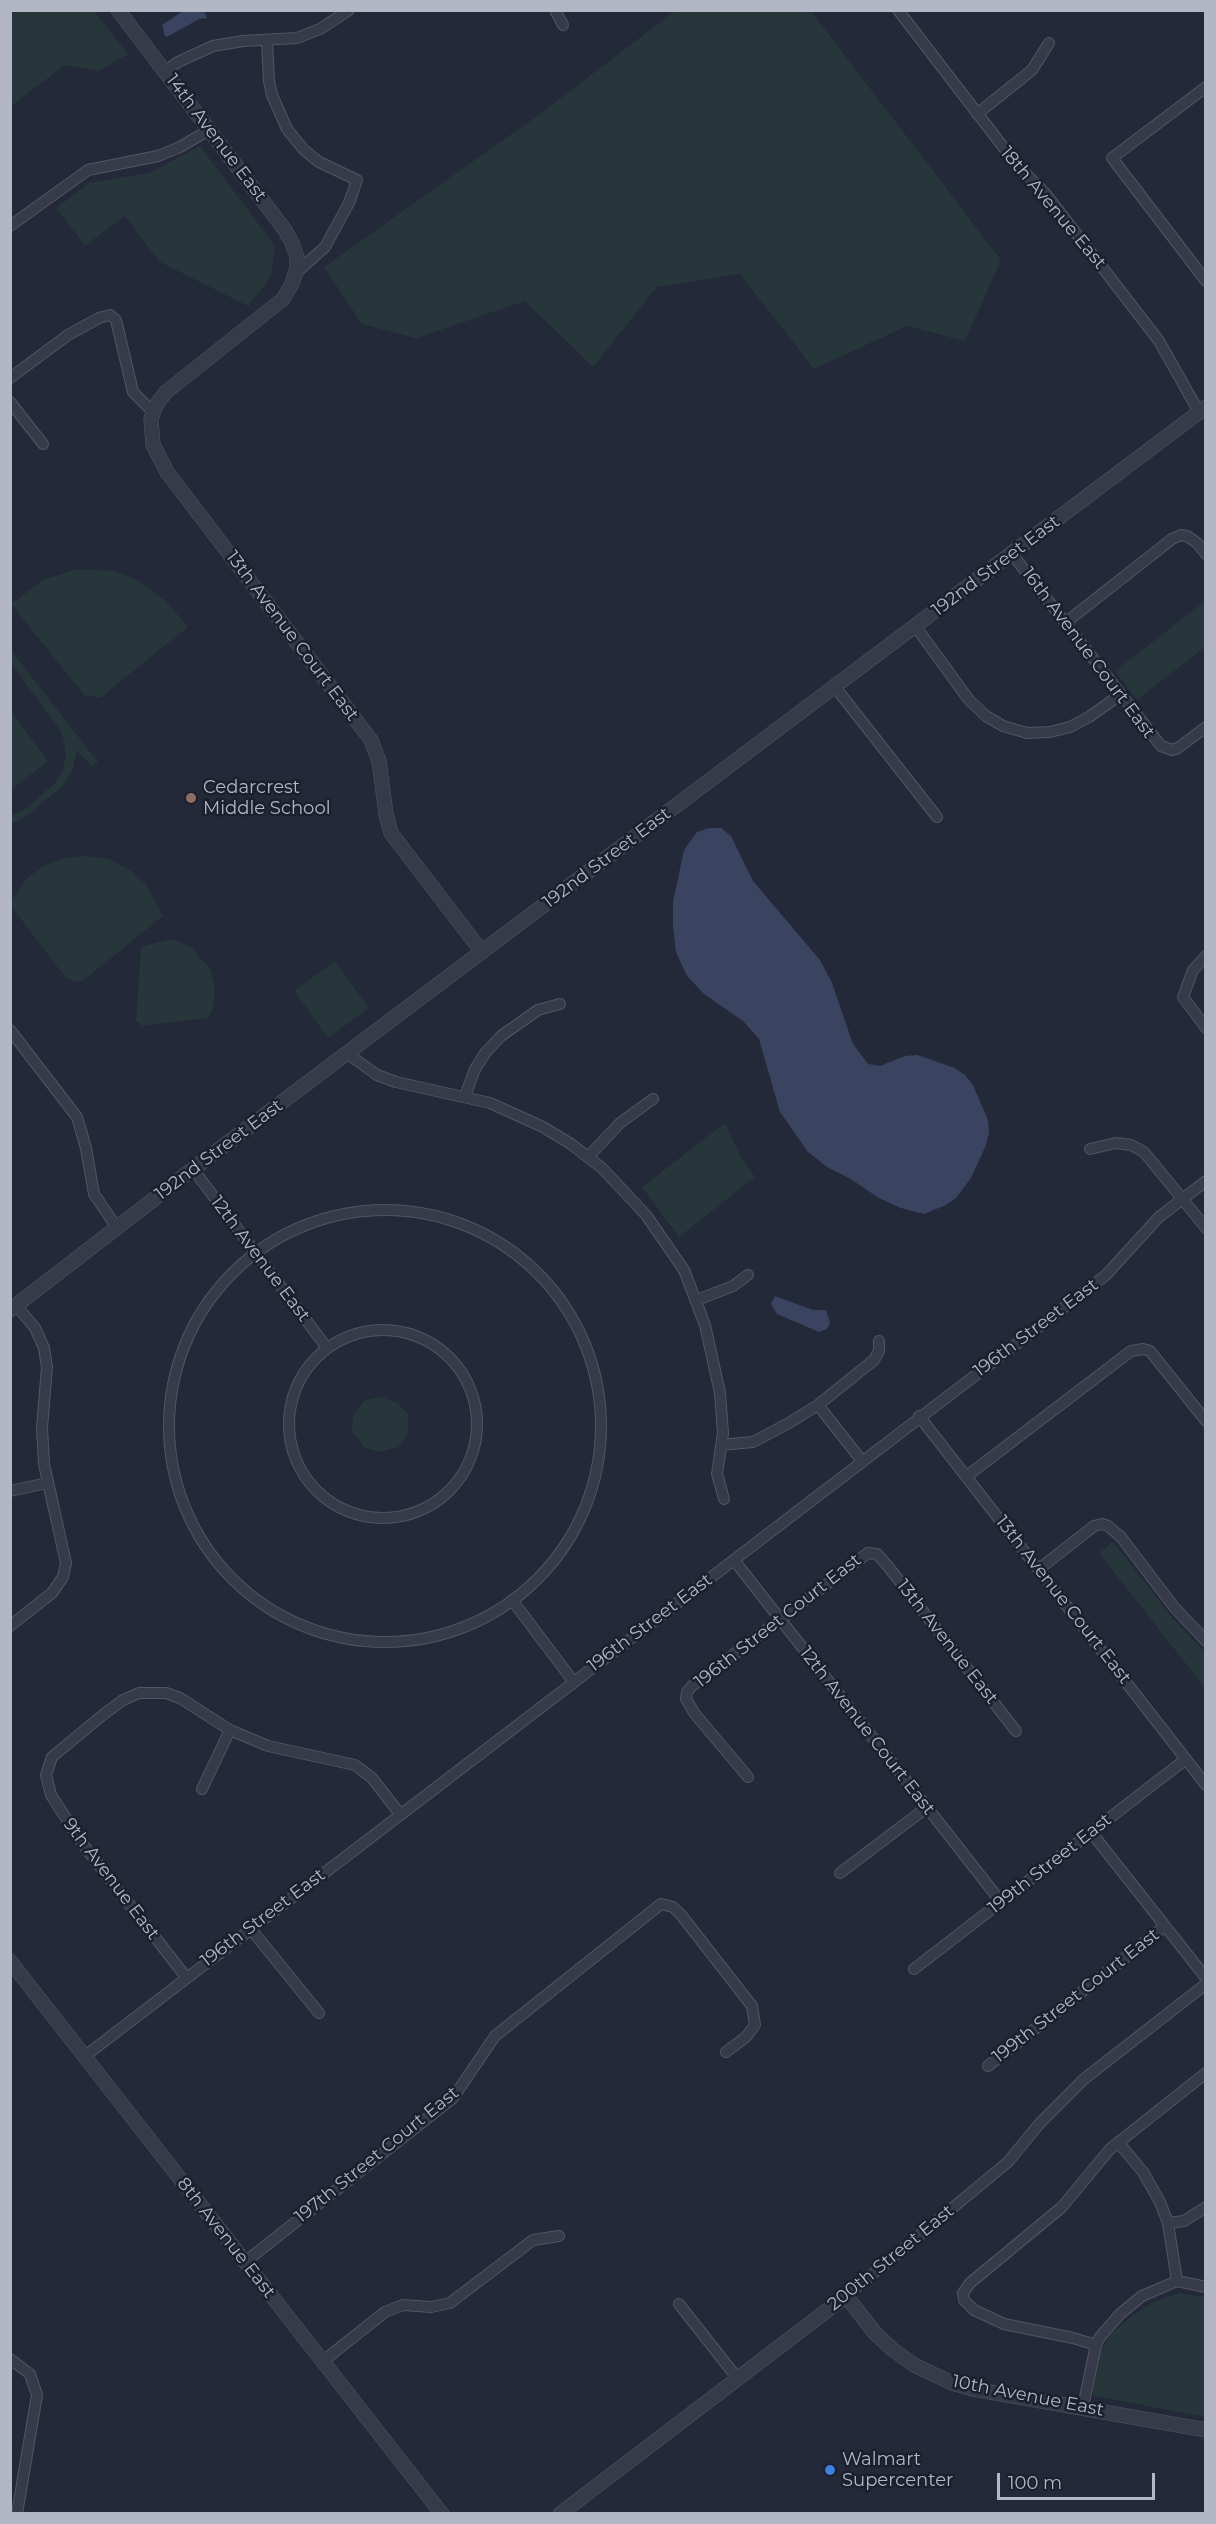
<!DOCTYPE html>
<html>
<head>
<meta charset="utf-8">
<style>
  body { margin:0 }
  #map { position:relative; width:1216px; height:2524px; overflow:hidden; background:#232938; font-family:Montserrat,sans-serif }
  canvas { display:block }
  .frame { position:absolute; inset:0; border:12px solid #b2b6c5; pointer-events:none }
  .scale { position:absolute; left:997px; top:2473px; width:158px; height:27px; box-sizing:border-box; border:3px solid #b2b6c5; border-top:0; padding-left:8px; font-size:18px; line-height:21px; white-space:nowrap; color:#b2b6c5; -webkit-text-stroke:4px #1c202d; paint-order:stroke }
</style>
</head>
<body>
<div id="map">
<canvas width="1216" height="2524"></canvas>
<div class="frame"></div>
<div class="scale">100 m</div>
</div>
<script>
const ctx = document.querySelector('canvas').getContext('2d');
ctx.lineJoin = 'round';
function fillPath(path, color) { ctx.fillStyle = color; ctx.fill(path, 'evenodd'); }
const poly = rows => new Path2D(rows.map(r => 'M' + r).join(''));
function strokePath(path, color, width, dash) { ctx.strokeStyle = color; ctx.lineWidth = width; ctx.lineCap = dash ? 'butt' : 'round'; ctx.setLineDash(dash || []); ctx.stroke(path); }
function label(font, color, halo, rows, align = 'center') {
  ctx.font = font + ' Montserrat,sans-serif'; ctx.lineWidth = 5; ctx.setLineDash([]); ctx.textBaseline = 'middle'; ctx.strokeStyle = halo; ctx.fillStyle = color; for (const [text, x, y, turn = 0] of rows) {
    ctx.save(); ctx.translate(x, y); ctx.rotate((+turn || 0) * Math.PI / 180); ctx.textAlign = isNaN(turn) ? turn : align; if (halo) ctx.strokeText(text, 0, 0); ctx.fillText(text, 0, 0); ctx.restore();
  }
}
fillPath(poly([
  [11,10,94,11,128,54,99,71,65,65,11,106],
  [675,11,811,11,1001,260,965,341,907,326,814,369,740,274,657,287,593,367,525,301,416,338,362,324,324,267,537,116],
  [200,146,275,246,271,277,248,306,160,262,125,216,85,246,56,208,89,183,149,173],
  [77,569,113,571,136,579,166,601,188,627,100,698,84,695,11,604,43,580],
  [1205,601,1205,647,1137,700,1115,671],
  [11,650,98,762,92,767,77,750,72,772,63,786,26,816,11,824,11,816,26,808,55,783,63,769,66,755,62,733,11,663],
  [11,712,48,761,11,790,10,712],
  [86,856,109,859,130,870,147,885,163,916,84,980,75,982,65,977,11,906,11,901,27,878,44,866,64,858],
  [168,940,175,940,191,947,210,969,215,988,213,1008,208,1018,143,1026,136,1021,141,947],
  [335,961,369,1008,328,1038,294,991],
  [725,1123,740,1156,755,1177,679,1237,642,1187],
  [381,1397,398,1403,408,1415,408,1433,399,1447,380,1452,365,1448,352,1432,353,1415,364,1401],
  [1113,1542,1174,1620,1205,1652,1205,1688,1099,1553],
  [1179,2293,1205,2297,1205,2417,1094,2396,1093,2391,1101,2350,1112,2333,1133,2315,1154,2302]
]), '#26363a');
fillPath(poly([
  [183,11,204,11,207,18,199,19,167,37,165,36,162,25],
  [709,828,721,828,731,836,753,881,820,960,832,983,853,1044,868,1064,880,1066,905,1056,917,1055,955,1068,965,1075,973,1085,988,1120,989,1132,986,1145,971,1178,956,1198,946,1205,924,1214,901,1208,879,1198,849,1178,827,1167,808,1152,780,1112,759,1039,743,1021,704,994,687,976,676,952,673,926,673,902,684,850,697,832],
  [775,1296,813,1310,826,1310,830,1323,827,1329,819,1332,777,1314,771,1304]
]), '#3a4460');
const minor = poly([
  [555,10,563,25],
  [898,10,1017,165,1045,193,1159,341,1199,412],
  [267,42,269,81,272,95,287,129,304,150,319,162,357,180,349,203,325,247,296,273],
  [165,71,178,62,213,46,243,41,297,38,320,29,349,10],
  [1206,87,1112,158,1206,281],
  [977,114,1032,70,1049,43],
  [10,226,88,170,158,156,180,147,209,130],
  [10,378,68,335,99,318,110,315,116,320,133,392,153,412],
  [10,402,43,444],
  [1012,554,1161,746,1172,750,1178,748,1206,727],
  [1065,623,1172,539,1181,535,1187,536,1197,543,1206,554],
  [916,627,969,700,986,716,1003,726,1027,733,1050,732,1070,727,1089,717,1120,695],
  [835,687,937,817],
  [1206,956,1193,970,1183,997,1206,1028],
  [10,1030,77,1117,86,1148,94,1194,117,1228],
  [348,1054,377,1075,396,1082,490,1103,543,1127,571,1144,602,1168,646,1215,684,1270,705,1325,720,1393,723,1433,717,1474,724,1499],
  [465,1096,475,1069,486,1052,501,1036,538,1010,560,1004],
  [1090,1149,1116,1143,1131,1145,1144,1152,1206,1228],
  [588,1157,620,1123,653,1099],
  [193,1169,327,1348],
  '169 1426a216 216 0 1 1 432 0a216 216 0 1 1-432 0Z',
  [697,1300,733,1286,748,1275],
  '289 1424a94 94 0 1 1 188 0a94 94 0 1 1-188 0Z',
  [818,1405,862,1461],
  [919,1416,1206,1785],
  [721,1445,753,1442,789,1423,818,1405,874,1360,879,1351,879,1341],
  [967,1476,1131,1351,1143,1349,1150,1351,1206,1421],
  [10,1491,47,1483],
  [734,1560,1001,1902],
  [1039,1569,1094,1526,1102,1524,1108,1526,1121,1537,1174,1607,1206,1641],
  [512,1600,573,1681],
  [10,1626,52,1593,63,1577,66,1563,44,1464,42,1428,47,1367,44,1348,35,1328,16,1305],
  [748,1777,695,1714,686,1699,687,1692,692,1686,868,1553,877,1554,887,1565,1016,1731],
  [202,1789,230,1730],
  [1091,1832,1206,1978],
  [840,1873,926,1808],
  [250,1928,319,2013],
  [914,1969,1186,1759],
  [186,1977,84,1846,51,1795,46,1775,52,1757,104,1714,123,1700,139,1693,166,1693,180,1698,230,1730,268,1746,355,1765,372,1778,400,1814],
  [85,2056,1053,1316,1106,1275,1159,1217,1206,1181],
  [988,2066,1165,1926],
  [1118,2142,1143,2172,1160,2202,1168,2223,1177,2281],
  [1168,2223,1184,2221,1206,2207],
  [245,2262,453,2098,495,2036,661,1904,673,1907,682,1916,752,2006,755,2025,746,2037,726,2052],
  [846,2296,1008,2162,1040,2123,1084,2079,1206,1984],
  [679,2304,738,2379],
  [1096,2345,1073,2338,1004,2324,974,2310,964,2300,963,2293,970,2283,1062,2207,1110,2149,1206,2073],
  [10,2359,30,2374,37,2395,17,2514],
  [323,2361,385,2312,403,2305,431,2307,450,2303,533,2240,559,2236],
  [1083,2407,1096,2345,1100,2337,1120,2314,1142,2296,1177,2281,1206,2287]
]);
const tertiary = poly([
  [118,10,285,230,292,243,297,257,297,268,292,284,283,299,166,392,156,405,151,419,153,445,167,472,371,740,379,761,386,814,391,833,482,952],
  [10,1310,193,1169,1206,407],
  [10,1961,442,2514],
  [560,2514,846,2296,875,2333,892,2349,914,2365,952,2383,973,2389,1206,2430]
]);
strokePath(minor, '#525663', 12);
strokePath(tertiary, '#525663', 15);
strokePath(minor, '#373b49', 10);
strokePath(tertiary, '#373b49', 14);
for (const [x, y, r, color] of [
  [191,798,6,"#8d6e63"],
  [830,2470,6,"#3f7fe0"]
]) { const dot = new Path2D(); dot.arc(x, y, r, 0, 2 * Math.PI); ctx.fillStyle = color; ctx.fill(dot); strokePath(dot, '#1c202d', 2); }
label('18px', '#b2b6c5', '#1c202d', [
  ["14th Avenue East",216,138,53],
  ["18th Avenue East",1053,208,50],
  ["192nd Street East",996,566,-37],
  ["13th Avenue Court East",292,636,53],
  ["16th Avenue Court East",1088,653,53],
  ["192nd Street East",607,858,-37],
  ["192nd Street East",219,1150,-37],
  ["12th Avenue East",260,1259,53],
  ["196th Street East",1036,1328,-37],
  ["13th Avenue Court East",1063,1600,52],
  ["196th Street Court East",778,1621,-38],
  ["196th Street East",650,1623,-37],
  ["13th Avenue East",947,1642,52],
  ["12th Avenue Court East",867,1731,52],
  ["199th Street East",1050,1864,-38],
  ["9th Avenue East",111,1879,53],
  ["196th Street East",263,1918,-37],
  ["199th Street Court East",1076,1996,-38],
  ["197th Street Court East",377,2155,-39],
  ["8th Avenue East",226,2238,52],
  ["200th Street East",891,2258,-39],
  ["10th Avenue East",1028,2396,11]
]);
label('18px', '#b2b6c5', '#1c202d', [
  ["Cedarcrest",203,788],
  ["Middle School",203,809],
  ["Walmart",842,2460],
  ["Supercenter",842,2481]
], 'left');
</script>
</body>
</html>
